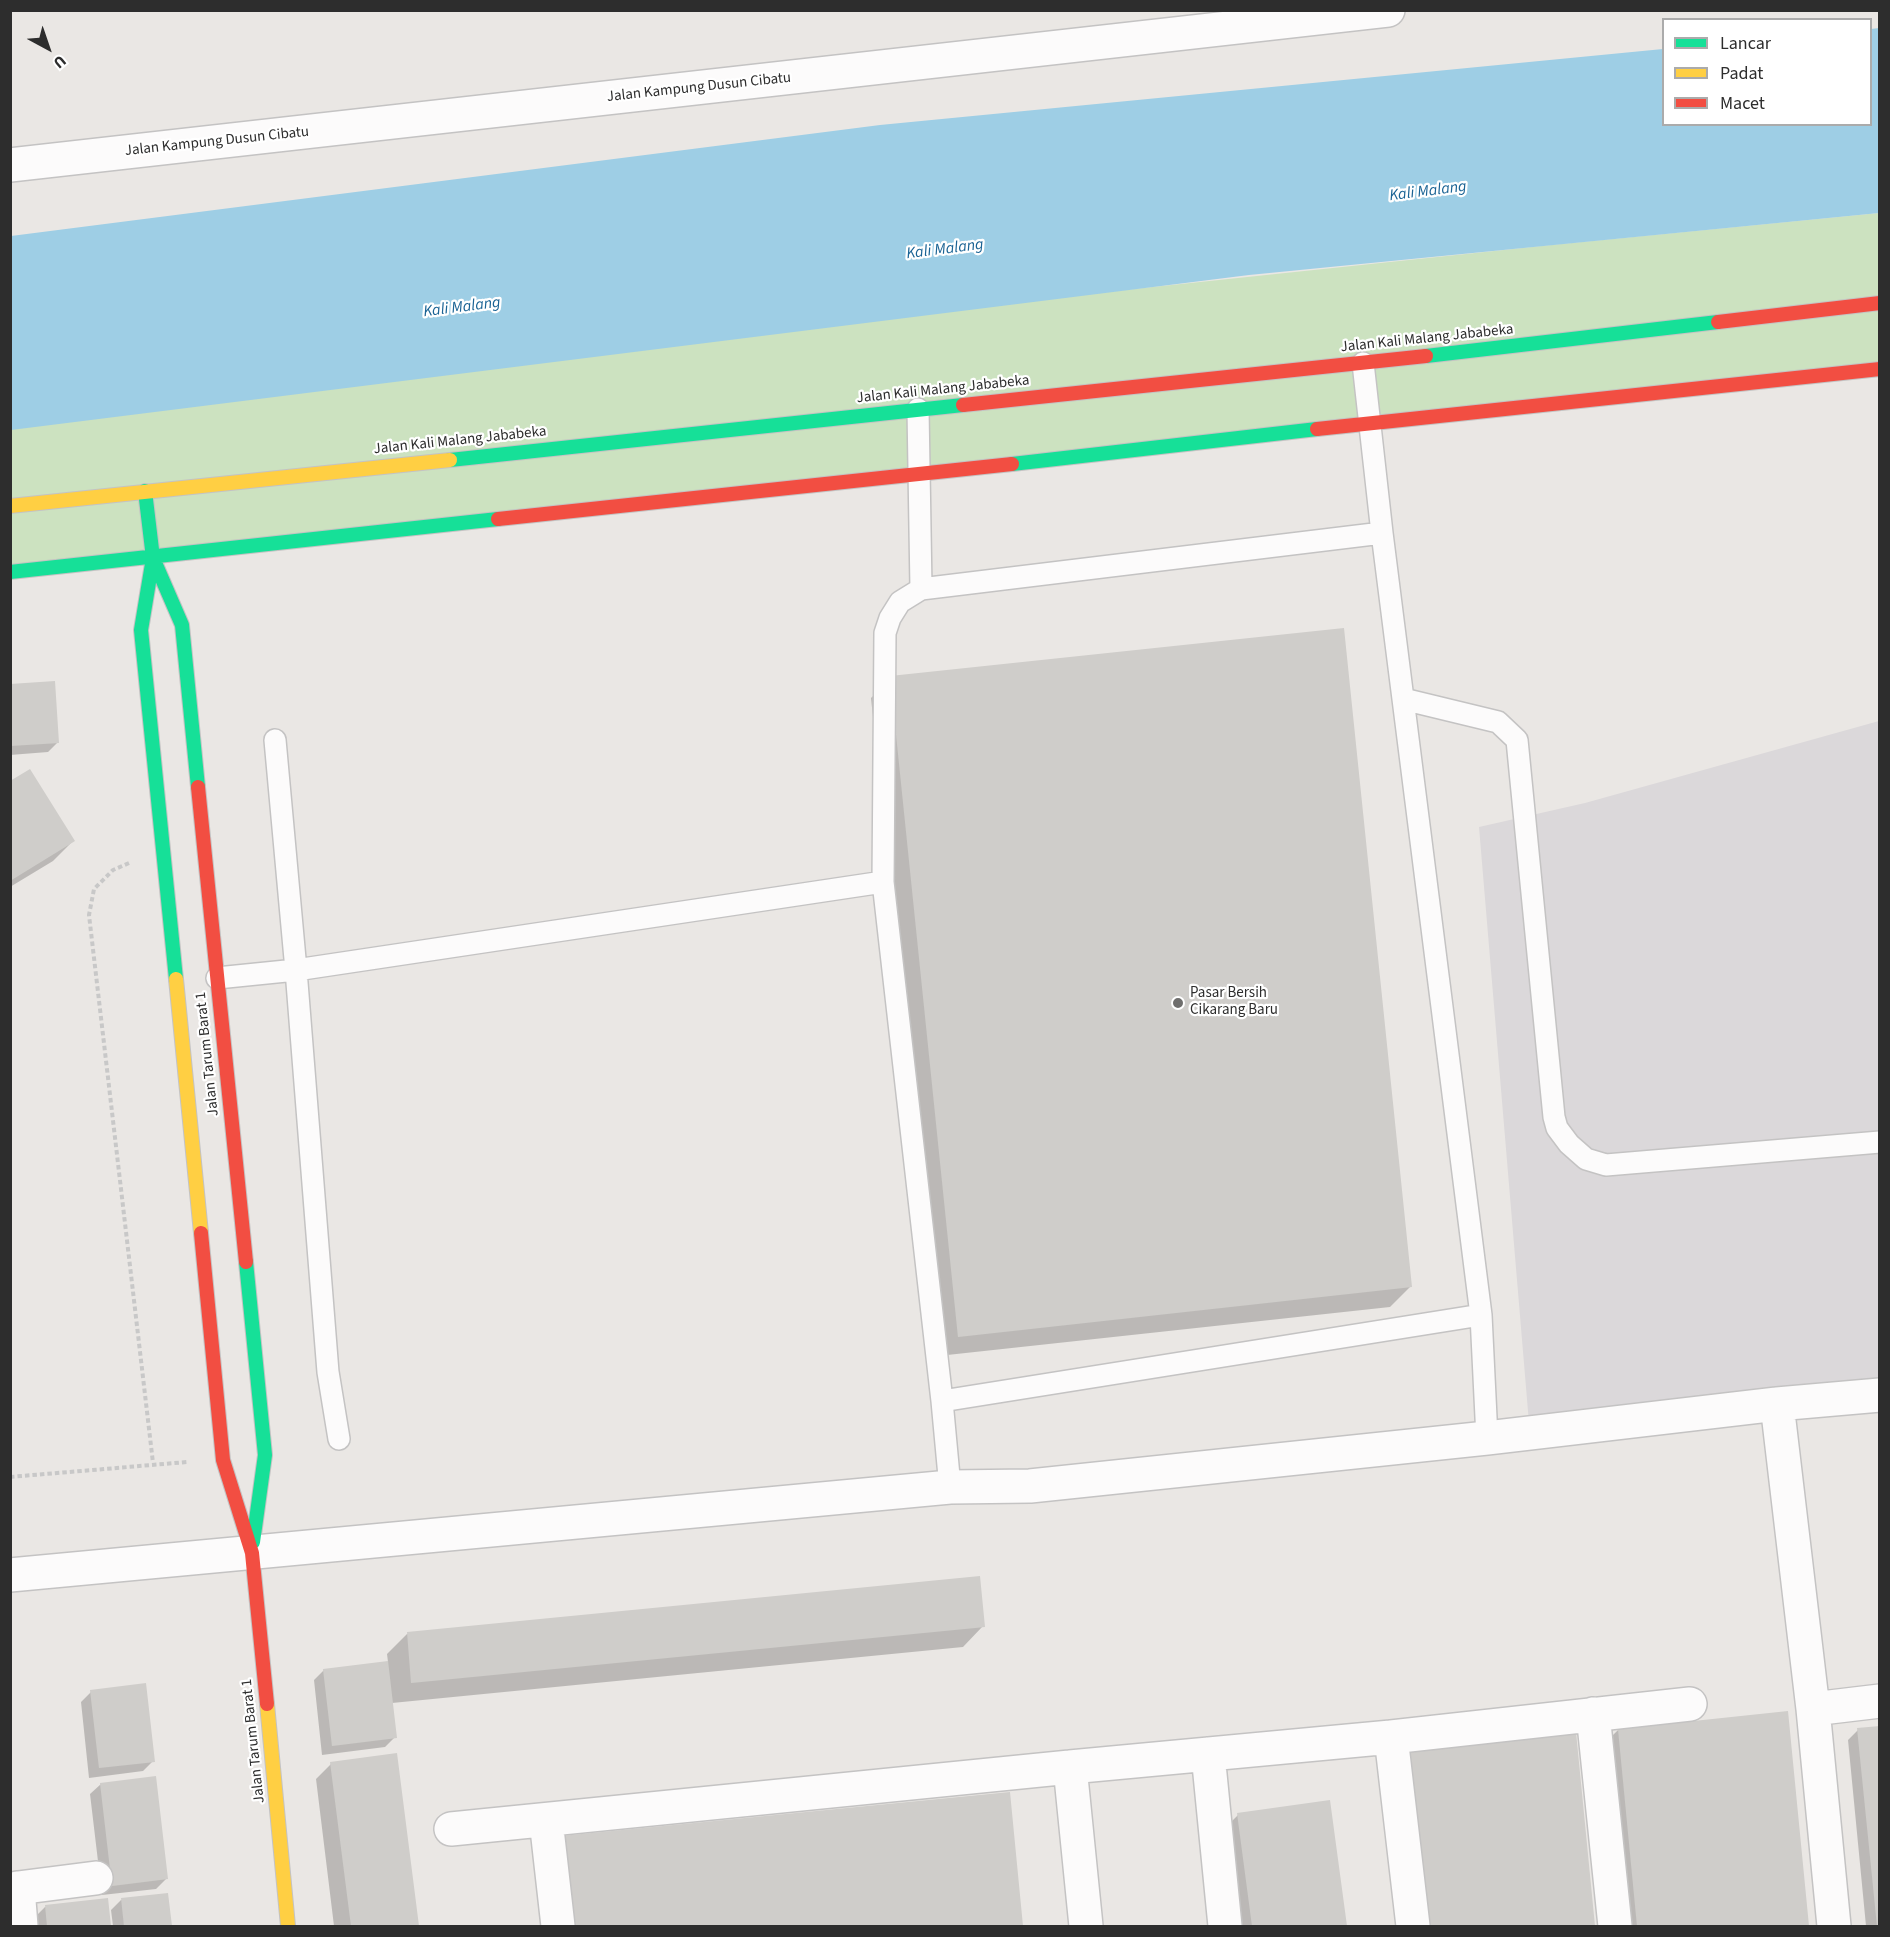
<!DOCTYPE html>
<html>
<head>
<meta charset="utf-8">
<style>
  body { margin:0 }
  #map { position:relative; width:1890px; height:1937px; overflow:hidden; background:#eae7e4; font-family:"Source Sans 3",sans-serif }
  canvas { display:block }
  .frame { position:absolute; inset:0; border:12px solid #2d2d2d; pointer-events:none }
  .legend { position:absolute; left:1662px; top:18px; width:210px; height:108px; box-sizing:border-box; background:#fff; border:2px solid #ababab; margin:0; padding:8px 10px; list-style:none; font-size:18px; color:#2d2d2d }
  .legend li { display:flex; align-items:center; gap:12px; height:30px }
  .legend b { width:30px; border:2px solid #ababab }
  .north { position:absolute; left:18px; top:18px; width:60px; height:60px; -webkit-text-stroke:4px #fff; paint-order:stroke; rotate:140deg; font-size:16px; font-weight:700; line-height:24px; text-align:center; color:#2d2d2d }
  .north::after { content:''; display:block; margin:auto; width:21px; height:27px; background:#2d2d2d; clip-path:polygon(50% 0,100% 100%,50% 72%,0 100%) }
</style>
</head>
<body>
<div id="map">
<canvas width="1890" height="1937"></canvas>
<div class="frame"></div>
<ul class="legend">
<li><b style="height:8px;background:#16e098"></b>Lancar</li>
<li><b style="height:8px;background:#ffcf43"></b>Padat</li>
<li><b style="height:8px;background:#f24e42"></b>Macet</li>
</ul>
<div class="north">U</div>
</div>
<script>
const ctx = document.querySelector('canvas').getContext('2d');
ctx.lineJoin = 'round';
function fillPath(path, color) { ctx.fillStyle = color; ctx.fill(path, 'evenodd'); }
const poly = rows => new Path2D(rows.map(r => 'M' + r).join(''));
function strokePath(path, color, width, dash) { ctx.strokeStyle = color; ctx.lineWidth = width; ctx.lineCap = dash ? 'butt' : 'round'; ctx.setLineDash(dash || []); ctx.stroke(path); }
function label(font, color, halo, rows, align = 'center') {
  ctx.font = font + ' "Source Sans 3",sans-serif'; ctx.lineWidth = 4.5; ctx.setLineDash([]); ctx.textBaseline = 'middle'; ctx.strokeStyle = halo; ctx.fillStyle = color; for (const [text, x, y, turn = 0] of rows) {
    ctx.save(); ctx.translate(x, y); ctx.rotate((+turn || 0) * Math.PI / 180); ctx.textAlign = isNaN(turn) ? turn : align; if (halo) ctx.strokeText(text, 0, 0); ctx.fillText(text, 0, 0); ctx.restore();
  }
}
fillPath(poly([
  [1879,721,1879,1396,1529,1423,1479,827,1585,803]
]), '#dbd8da');
fillPath(poly([
  [1879,213,1879,369,11,572,10,427,1124,290,1551,245]
]), '#cce2c0');
fillPath(poly([
  [1879,28,1879,213,1249,275,11,430,11,236,880,125,1663,49,1664,124,1870,124,1871,29]
]), '#9ecee5');
fillPath(poly([
  [891,678,1410,1287,1390,1307,938,1356,871,698],
  [10,686,58,742,48,752,10,755],
  [10,783,73,841,53,861,10,887],
  [983,1626,963,1647,392,1703,395,1737,385,1747,322,1755,314,1680,324,1670,388,1662,387,1654,407,1634],
  [91,1692,153,1761,143,1771,89,1778,81,1702],
  [1787,1713,1807,1926,1627,1926,1608,1740,1618,1730],
  [1880,1728,1880,1926,1866,1926,1848,1740,1858,1730],
  [1574,1733,1593,1926,1413,1926],
  [396,1755,418,1926,334,1926,316,1779,331,1764],
  [101,1784,166,1879,156,1889,102,1895,90,1794],
  [1009,1794,1021,1926,559,1926],
  [1329,1802,1345,1926,1235,1926,1223,1830,1238,1815],
  [166,1894,170,1926,113,1926,111,1910,121,1900],
  [107,1899,110,1926,36,1926,35,1917,45,1907]
]), '#0003');
fillPath(poly([
  [1344,628,1412,1287,958,1337,890,676],
  [55,681,59,743,10,746,10,684],
  [30,769,75,841,10,881,10,781],
  [980,1576,985,1627,411,1683,407,1632],
  [388,1661,397,1738,332,1746,323,1669],
  [146,1683,155,1762,99,1768,90,1690],
  [1788,1711,1809,1926,1637,1926,1618,1729],
  [1880,1726,1880,1926,1877,1926,1857,1728],
  [1576,1732,1595,1926,1423,1926,1406,1749],
  [397,1753,419,1926,351,1926,330,1762],
  [156,1776,168,1879,112,1886,100,1783],
  [1010,1792,1023,1926,569,1926,561,1836],
  [1330,1800,1347,1926,1252,1926,1237,1813],
  [168,1893,172,1926,124,1926,121,1898],
  [108,1898,111,1926,47,1926,45,1905]
]), '#cfcdca');
const lane = poly([
  [1363,363,1382,533,1481,1315,1487,1438],
  [918,409,921,589],
  [1403,699,1498,722,1517,740,1554,1117,1557,1128,1569,1144,1586,1159,1606,1165,1880,1142],
  [275,740,296,970,328,1372,339,1439],
  [217,978,296,970,883,882],
  [942,1401,1481,1315],
  [950,1487,942,1401,883,882,885,633,890,618,900,602,921,589,1382,533]
]);
const street = poly([
  [10,165,1388,10],
  [1777,1404,1813,1709,1834,1926],
  [10,1575,950,1487,1030,1486,1487,1438,1777,1404,1880,1395],
  [1813,1709,1880,1701],
  [1593,1714,1615,1926],
  [1391,1737,1413,1926],
  [1208,1754,1225,1926],
  [1070,1767,1086,1926],
  [546,1820,558,1926],
  [451,1829,1070,1767,1391,1737,1690,1704],
  [18,1888,21,1926],
  [10,1889,96,1878]
]);
const fast = poly([
  [1426,356,1718,322],
  [450,460,963,405],
  [1012,464,1317,429],
  [145,491,153,558,141,630,176,979],
  [153,558,182,625,198,787],
  [10,572,498,519],
  [246,1262,265,1455,253,1542]
]);
const slow = poly([
  [10,506,450,460],
  [176,979,201,1233],
  [267,1704,288,1926]
]);
const jam = poly([
  [1718,322,1880,303],
  [963,405,1426,356],
  [1317,429,1880,369],
  [498,519,1012,464],
  [198,787,246,1262],
  [201,1233,223,1460,252,1553,267,1704]
]);
strokePath(lane, '#c4c3c3', 24);
strokePath(street, '#c4c3c3', 36);
strokePath(fast, '#c4c3c3', 16);
strokePath(slow, '#c4c3c3', 16);
strokePath(jam, '#c4c3c3', 16);
strokePath(poly([
  [129,863,113,870,94,889,89,915,153,1463],
  [10,1477,187,1462]
]), '#c8c8c8', 4, [4.5, 3]);
strokePath(lane, '#fcfbfb', 21);
strokePath(street, '#fcfbfb', 33);
strokePath(fast, '#16e098', 14);
strokePath(slow, '#ffcf43', 14);
strokePath(jam, '#f24e42', 14);
for (const [x, y, r, color] of [
  [1178,1003,6,"#6f6e6d"]
]) { const dot = new Path2D(); dot.arc(x, y, r, 0, 2 * Math.PI); ctx.fillStyle = color; ctx.fill(dot); strokePath(dot, '#fff', 2); }
label('15px', '#2d2d2d', '#fff', [
  ["Jalan Kampung Dusun Cibatu",699,88,-6],
  ["Jalan Kampung Dusun Cibatu",217,142,-6],
  ["Jalan Kali Malang Jababeka",1427,339,-6],
  ["Jalan Kali Malang Jababeka",943,390,-6],
  ["Jalan Kali Malang Jababeka",460,441,-6],
  ["Jalan Tarum Barat 1",208,1054,-96],
  ["Jalan Tarum Barat 1",254,1741,-96]
]);
label('15px', '#2d2d2d', '#fff', [
  ["Pasar Bersih",1190,994],
  ["Cikarang Baru",1190,1011]
], 'left');
label('italic 16px', '#1a6394', '#fff', [
  ["Kali Malang",1428,192,-7],
  ["Kali Malang",945,250,-7],
  ["Kali Malang",462,308,-7]
]);
</script>
</body>
</html>
